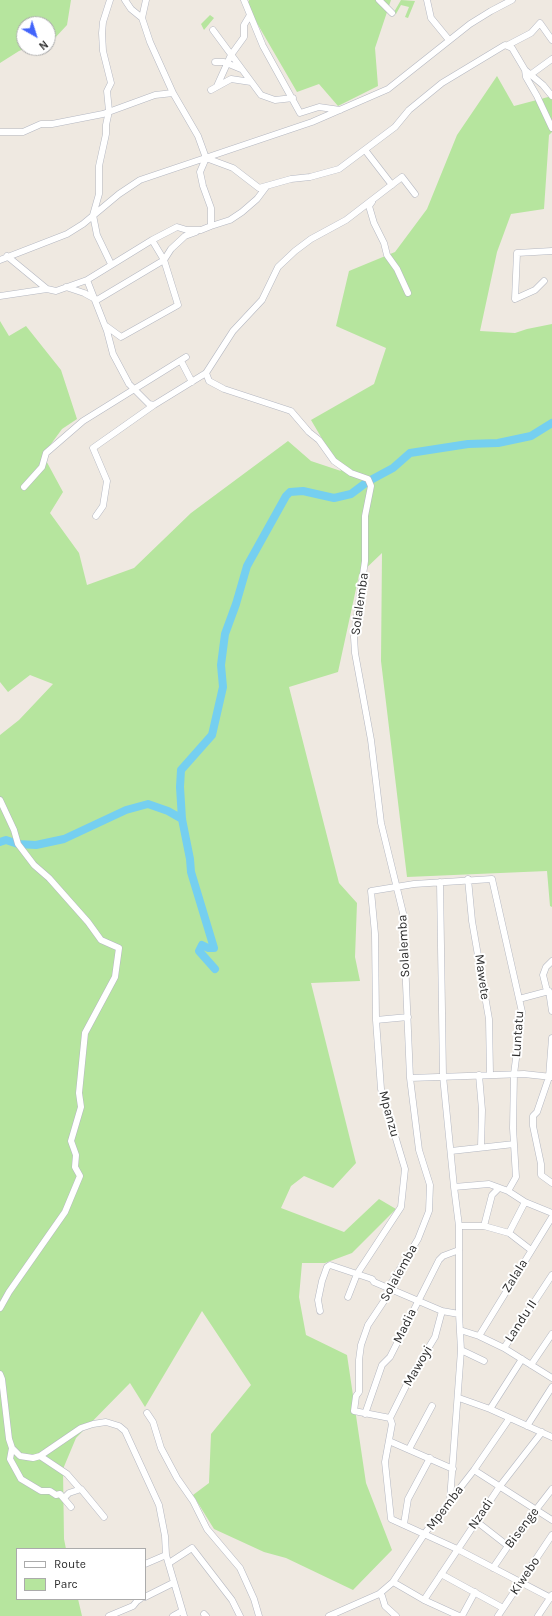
<!DOCTYPE html>
<html>
<head>
<meta charset="utf-8">
<style>
  body { margin:0 }
  #map { position:relative; width:552px; height:1616px; overflow:hidden; background:#efe9e1; font-family:Karla,sans-serif }
  canvas { display:block }
  .legend { position:absolute; left:16px; top:1548px; width:130px; height:52px; box-sizing:border-box; background:#fff; border:1px solid #ababab; margin:0; padding:5px 7px; list-style:none; font-size:12px; color:#2e2e2e }
  .legend li { display:flex; align-items:center; gap:8px; height:20px }
  .legend b { width:20px; border:1px solid #ababab }
  .north { position:absolute; left:16px; top:16px; width:40px; height:40px; box-sizing:border-box; background:#fff; border:1px solid #ababab; border-radius:50%; rotate:141deg; font-size:11px; font-weight:700; line-height:16px; text-align:center; color:#2e2e2e }
  .north::after { content:''; display:block; margin:auto; width:14px; height:18px; background:#4264fb; clip-path:polygon(50% 0,100% 100%,50% 72%,0 100%) }
</style>
</head>
<body>
<div id="map">
<canvas width="552" height="1616"></canvas>
<ul class="legend">
<li><b style="height:5px;background:#fff"></b>Route</li>
<li><b style="height:11px;background:#b6e59e"></b>Parc</li>
</ul>
<div class="north">N</div>
</div>
<script>
const ctx = document.querySelector('canvas').getContext('2d');
ctx.lineJoin = 'round';
function fillPath(path, color) { ctx.fillStyle = color; ctx.fill(path, 'evenodd'); }
const poly = rows => new Path2D(rows.map(r => 'M' + r).join(''));
function strokePath(path, color, width, dash) { ctx.strokeStyle = color; ctx.lineWidth = width; ctx.lineCap = dash ? 'butt' : 'round'; ctx.setLineDash(dash || []); ctx.stroke(path); }
function label(font, color, halo, rows, align = 'center') {
  ctx.font = font + ' Karla,sans-serif'; ctx.lineWidth = 4; ctx.setLineDash([]); ctx.textBaseline = 'middle'; ctx.strokeStyle = halo; ctx.fillStyle = color; for (const [text, x, y, turn = 0] of rows) {
    ctx.save(); ctx.translate(x, y); ctx.rotate((+turn || 0) * Math.PI / 180); ctx.textAlign = isNaN(turn) ? turn : align; if (halo) ctx.strokeText(text, 0, 0); ctx.fillText(text, 0, 0); ctx.restore();
  }
}
fillPath(poly([
  [0,0,71,0,67,25,54,39,48,41,48,24,24,24,24,48,27,48,19,51,0,63],
  [249,0,391,0,375,48,378,86,338,106,319,84,297,92,247,6],
  [401,0,415,1,408,18,405,17,409,7,401,5,396,14,394,12],
  [210,15,214,18,204,30,201,24],
  [497,76,514,106,552,96,552,132,549,135,544,209,511,214,497,252,480,331,515,333,527,329,552,324,552,907,550,906,547,871,407,877,381,661,382,553,359,575,338,672,289,687,339,883,357,903,355,957,360,981,311,983,356,1163,333,1188,304,1176,291,1186,281,1208,344,1232,379,1199,396,1209,352,1253,325,1263,302,1263,299,1297,306,1335,347,1355,366,1483,392,1550,353,1590,286,1558,264,1552,214,1529,193,1495,209,1483,211,1434,251,1385,202,1311,145,1407,130,1383,76,1438,63,1469,64,1539,66,1549,17,1549,17,1599,78,1599,82,1616,0,1616,0,735,19,720,53,684,30,675,8,692,0,682,0,321,9,336,26,326,61,370,77,419,62,429,43,455,63,492,50,513,79,553,87,585,134,568,191,513,288,441,311,461,341,471,311,420,374,384,386,348,336,326,349,271,395,252,427,209,457,135]
]), '#b6e59e');
strokePath(poly([
  [0,842,6,840,18,844,36,845,64,839,126,810,148,804,168,811,182,819],
  [215,969,199,951,202,945,208,948,214,948,191,872,190,859,182,819,180,787,181,770,212,735,223,687,221,665,225,634,236,604,247,566,286,496,290,492,303,491,334,498,351,494,367,482,393,468,410,453,468,444,498,443,531,436,552,423]
]), '#75cff0', 8);
const minor = poly([
  [110,0,103,22,102,33,103,51,111,83,107,91,109,111,106,125,106,134,99,166,99,194,93,215,97,235,111,264],
  [244,0,263,46,300,113,319,107,340,110],
  [379,0,392,13],
  [427,0,431,18,449,40],
  [142,18,146,0],
  [213,30,261,95,275,100,293,98],
  [508,45,531,33,540,23,552,40],
  [215,62,224,62,241,69],
  [525,70,526,77,537,96,552,128],
  [530,75,552,59],
  [217,86,231,55,244,37,244,25,250,15],
  [211,90,231,79,251,82],
  [0,132,23,132,41,124,52,124,103,114,155,95,173,93],
  [365,150,392,185],
  [206,158,233,168,259,188,291,179,310,177,339,169,395,127,409,110,442,83,505,45,512,48,525,70,543,85,552,96],
  [372,202,369,206,374,223,384,243,387,255,397,269,408,293],
  [211,226,230,220,242,212,257,199,266,187],
  [7,256,47,289],
  [0,260,67,234,83,224,119,194,140,180,312,122,388,89,470,24,491,11,512,0],
  [87,280,107,331,113,354,129,384,149,404,154,405,206,373,233,331,262,300,278,267,295,251,311,239,346,220,402,177,415,194],
  [544,281,535,290,515,299,517,253,552,251],
  [66,287,84,293,97,300,164,260,171,249,185,236,196,232],
  [0,296,47,289,56,291,87,280,152,240],
  [106,326,121,337,178,305,164,260,152,240,177,227,187,230,201,230,211,226,211,208,203,186,200,172,206,158,198,136,173,93,150,42,142,18,131,9,125,0],
  [181,361,192,382],
  [206,373,209,381,224,389,291,411,309,432,319,440,334,461,351,473,368,479,371,486,365,516,365,561,354,637,355,653,371,740,381,823,403,913,410,1078,419,1150,430,1185,429,1211,418,1239,389,1287,384,1301,368,1325,361,1345,359,1360,359,1392,356,1396,354,1411,390,1418,392,1424,385,1462,391,1519,457,1549,551,1598],
  [24,487,42,467,46,453,83,421,186,357],
  [96,516,103,506,107,481,93,448,154,405],
  [0,800,14,830,18,844,34,865,49,878,88,922,101,940,119,948,115,977,85,1033,79,1093,81,1107,71,1141,76,1155,75,1167,80,1176,65,1212,9,1292,0,1308],
  [468,879,472,921,489,1019,490,1074],
  [440,882,443,1076,454,1187,459,1226,459,1314,461,1350,450,1500],
  [547,991,543,975,546,967,552,961],
  [519,999,549,991,552,1011],
  [376,1020,408,1017],
  [552,1038,549,1077,537,1112,533,1116,533,1126,541,1164,541,1175,552,1183],
  [479,1075,482,1110,481,1147],
  [410,1078,524,1074,552,1077],
  [451,1151,514,1144],
  [454,1187,489,1184,508,1191,525,1202,552,1213],
  [459,1226,484,1226,509,1233,531,1250],
  [484,1226,492,1195,499,1188],
  [509,1233,525,1202],
  [348,1297,357,1274,401,1207,405,1169,381,1089,376,1020,375,934,371,891,414,884,492,879,522,1012,514,1074,513,1128,516,1177,508,1191],
  [320,1311,318,1300,322,1281,327,1267,330,1265,372,1279,374,1282,442,1311,459,1314],
  [460,1330,479,1336,504,1348,552,1378],
  [479,1336,552,1217],
  [504,1348,552,1275],
  [461,1350,484,1361],
  [531,1365,552,1334],
  [0,1374,2,1379,9,1439,12,1448,20,1456,33,1458,40,1456,81,1428,93,1424,106,1422,119,1426,125,1431,159,1505,165,1536,166,1555,184,1616],
  [459,1398,490,1409,552,1437],
  [490,1409,522,1359],
  [147,1413,153,1422,161,1448,177,1478,193,1501,207,1529,240,1568,254,1599,259,1616],
  [365,1414,382,1365,390,1357,439,1260,443,1256,459,1250],
  [390,1418,409,1380,435,1337,442,1311],
  [527,1426,552,1387],
  [389,1441,453,1469],
  [12,1448,10,1459,21,1479,41,1491,50,1491,56,1495,60,1494,71,1507],
  [409,1449,432,1406],
  [40,1456,67,1474,80,1489],
  [474,1470,552,1520],
  [65,1497,69,1493,81,1489,104,1517],
  [476,1521,508,1546],
  [404,1524,408,1499,430,1458],
  [169,1563,192,1548,232,1600,240,1616],
  [145,1564,166,1555],
  [493,1568,508,1546,552,1489],
  [441,1574,503,1608],
  [393,1582,424,1600,459,1616],
  [379,1594,382,1596,385,1606,396,1616],
  [145,1597,173,1583],
  [424,1600,500,1486,542,1432],
  [204,1614,206,1616],
  [109,1616,133,1606,137,1601,140,1599],
  [173,1616,182,1611],
  [329,1616,379,1594,393,1582,425,1533,474,1470,509,1419],
  [462,1616,475,1592],
  [498,1616,552,1535],
  [538,1616,552,1595]
]);
strokePath(minor, '#b4b7c1', 7);
strokePath(minor, '#fff', 6);
label('13px', '#2e2e2e', '#fff', [
  ["Solalemba",360,604,-82],
  ["Solalemba",404,946,-93],
  ["Mawete",482,977,82],
  ["Luntatu",518,1034,-86],
  ["Mpanzu",389,1114,75],
  ["Solalemba",399,1273,-61],
  ["Zalala",515,1276,-58],
  ["Landu II",521,1321,-57],
  ["Madia",405,1326,-64],
  ["Mawoyi",418,1366,-60],
  ["Mpemba",445,1508,-53],
  ["Nzadi",481,1514,-56],
  ["Bisenge",522,1528,-53],
  ["Kiwebo",525,1576,-56]
]);
</script>
</body>
</html>
